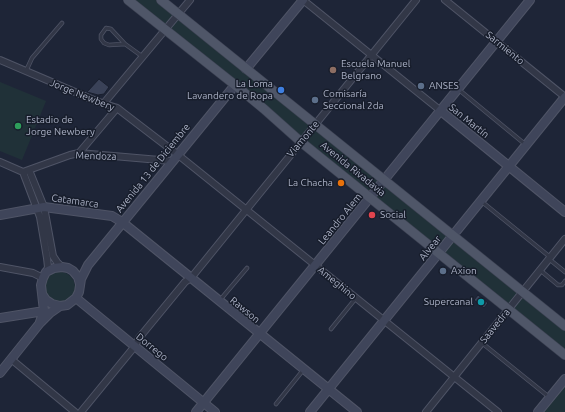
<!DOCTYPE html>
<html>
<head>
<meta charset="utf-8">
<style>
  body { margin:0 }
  canvas { display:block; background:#1e2537 }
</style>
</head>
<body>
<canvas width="565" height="412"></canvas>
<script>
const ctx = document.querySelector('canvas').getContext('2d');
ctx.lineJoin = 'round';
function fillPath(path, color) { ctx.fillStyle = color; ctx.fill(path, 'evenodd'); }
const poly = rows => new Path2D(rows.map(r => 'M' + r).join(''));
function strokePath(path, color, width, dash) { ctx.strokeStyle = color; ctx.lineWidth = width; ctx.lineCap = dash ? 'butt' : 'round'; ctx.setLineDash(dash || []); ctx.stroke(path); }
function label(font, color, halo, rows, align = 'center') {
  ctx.font = font + ' Ubuntu,sans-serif'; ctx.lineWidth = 3; ctx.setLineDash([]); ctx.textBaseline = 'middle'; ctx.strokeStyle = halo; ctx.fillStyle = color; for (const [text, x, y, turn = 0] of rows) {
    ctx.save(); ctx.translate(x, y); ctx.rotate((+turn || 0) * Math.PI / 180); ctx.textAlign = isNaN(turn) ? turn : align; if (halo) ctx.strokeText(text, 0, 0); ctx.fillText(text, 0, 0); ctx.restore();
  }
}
fillPath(poly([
  [128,0,161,0,565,326,565,355],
  [0,82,46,101,22,160,0,151],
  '45 287a15 15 0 1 1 30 0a15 15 0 1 1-30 0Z',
  [565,379,565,412,538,412]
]), '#203138');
const building = poly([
  [99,79,109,87,104,94,98,95,87,92,99,79],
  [478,295,488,303,484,308,474,300,478,295]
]);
fillPath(building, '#3a4258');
strokePath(building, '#191f2e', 1);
const lane = poly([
  [125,44,109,45,104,43,101,39,101,35,106,28,111,29,125,44,143,57],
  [26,71,32,58,62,23],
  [458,89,526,145],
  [481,201,550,257],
  [549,259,565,272],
  [540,270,558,285,562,285,565,281],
  [220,300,247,268],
  [331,329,356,298],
  [482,343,549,397],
  [276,404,304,369]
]);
const street = poly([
  [303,0,441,111],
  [445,0,565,97],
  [0,60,96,101,117,108,177,154,498,412],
  [104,103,190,0],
  [79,153,117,108],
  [0,162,23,172],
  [29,170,44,207,53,256,57,262,62,267],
  [23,172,70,155,79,153,171,161],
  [23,172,40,217,47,258,48,267,46,272],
  [0,267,33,273,43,278],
  [11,359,75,412],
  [81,412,135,346,139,338,185,282,191,278,416,0],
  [426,412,565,239]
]);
const secondary = poly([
  [246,69,303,0],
  [441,111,565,212],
  [0,215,44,207,112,216,122,222,357,412],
  [42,294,46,300,52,304,60,306],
  [76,298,215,412],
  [0,318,44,311,48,313],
  [40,322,44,311,41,285,43,278,46,272,54,268,62,267,68,268,73,271,78,277,80,284],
  [0,373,40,323,50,313,60,306,67,305,76,298,79,292,81,279,88,265,235,85],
  [196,412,530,0],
  [310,412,565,97],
  [538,412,565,379]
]);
const primary = poly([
  [128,0,235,85,264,109,301,142,565,355],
  [161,0,565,326]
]);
strokePath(lane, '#4f5466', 4.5);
strokePath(street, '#4f5466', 8);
strokePath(secondary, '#4f5466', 10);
strokePath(primary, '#3b4051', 10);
strokePath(lane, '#323747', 3);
strokePath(street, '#323747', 6);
strokePath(secondary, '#3f455a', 8);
strokePath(primary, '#4f5668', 9);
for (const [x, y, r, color] of [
  [333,70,4,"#8d6e63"],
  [421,86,4,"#5c6f8a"],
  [281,90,4,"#3f7fe0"],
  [315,100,4,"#5c6f8a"],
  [18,126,4,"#2e9e5b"],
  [341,183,4,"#e8710a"],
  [372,215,4,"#e0444e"],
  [443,271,4,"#5c6f8a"],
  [481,302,4,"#0f9aa8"]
]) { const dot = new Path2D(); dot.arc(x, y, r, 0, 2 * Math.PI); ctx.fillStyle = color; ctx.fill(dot); strokePath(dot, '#171d2b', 1.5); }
label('10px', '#abb1c5', '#171d2b', [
  ["Sarmiento",505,48,39],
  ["Jorge Newbery",82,95,22],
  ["San Martín",469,121,39],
  ["Viamonte",303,139,-50],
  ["Mendoza",96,156,2],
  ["Avenida 13 de Diciembre",153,168,-51],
  ["Avenida Rivadavia",353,169,39],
  ["Catamarca",75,201,8],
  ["Leandro Alem",340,219,-51],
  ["Alvear",430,248,-51],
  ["Ameghino",337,283,39],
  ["Rawson",245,310,39],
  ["Saavedra",495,326,-51],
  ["Dorrego",152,347,39]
]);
label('10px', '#abb1c5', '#171d2b', [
  ["Escuela Manuel",341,64],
  ["Belgrano",341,76],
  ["La Loma",273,84,"right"],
  ["Lavandero de Ropa",273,96,"right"],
  ["ANSES",429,86],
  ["Comisaría",323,94],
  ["Seccional 2da",323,106],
  ["Estadio de",26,120],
  ["Jorge Newbery",26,132],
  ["La Chacha",333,183,"right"],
  ["Social",380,215],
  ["Axion",451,271],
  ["Supercanal",473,302,"right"]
], 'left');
</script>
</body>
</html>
